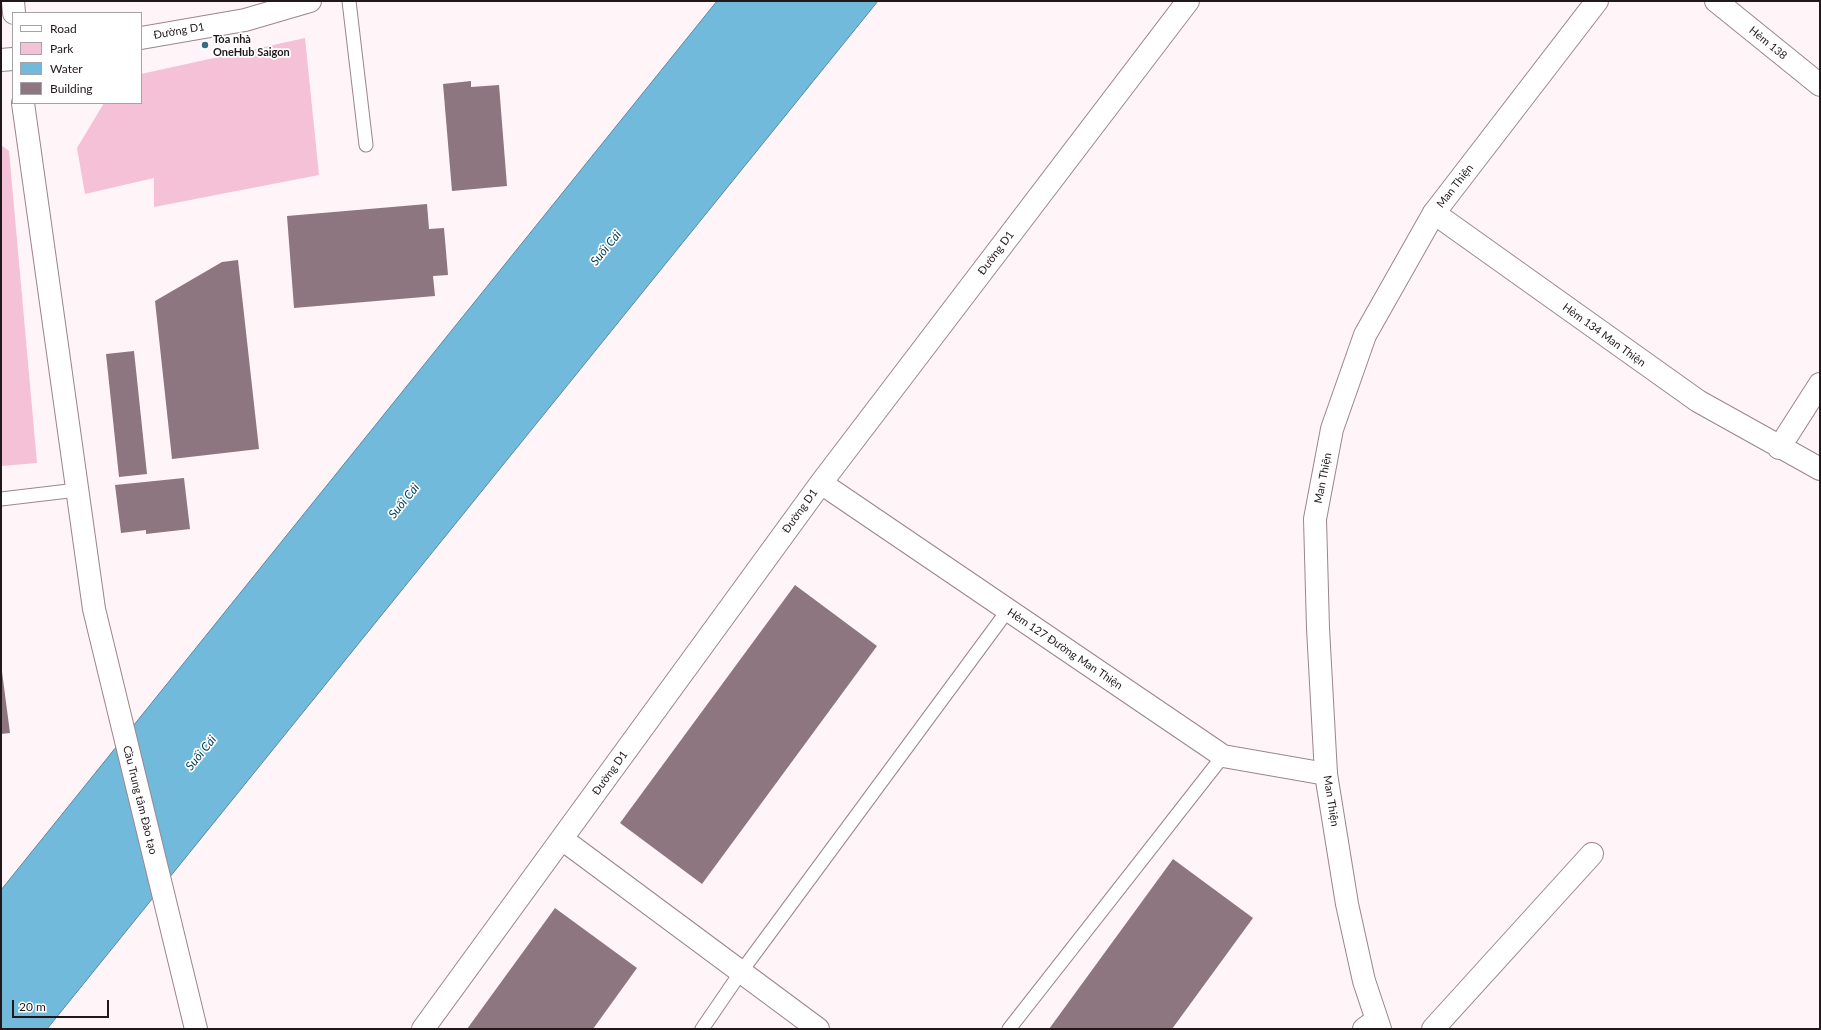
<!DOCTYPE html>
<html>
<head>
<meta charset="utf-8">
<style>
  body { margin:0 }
  #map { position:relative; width:1821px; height:1030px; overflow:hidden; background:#fff4f8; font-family:Lato,sans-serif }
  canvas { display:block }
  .frame { position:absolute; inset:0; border:2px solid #21181b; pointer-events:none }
  .legend { position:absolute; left:12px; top:12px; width:130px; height:92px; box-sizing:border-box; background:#fff; border:1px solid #a6a3a4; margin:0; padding:5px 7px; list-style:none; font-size:12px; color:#21181b }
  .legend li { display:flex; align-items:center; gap:8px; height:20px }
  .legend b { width:20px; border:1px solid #a6a3a4 }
  .scale { position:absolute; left:12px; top:1000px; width:97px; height:18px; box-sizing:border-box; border:2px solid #21181b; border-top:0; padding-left:5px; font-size:12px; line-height:14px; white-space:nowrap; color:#21181b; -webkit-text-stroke:3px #fff; paint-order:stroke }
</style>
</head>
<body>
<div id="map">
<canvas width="1821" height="1030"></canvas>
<div class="frame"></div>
<ul class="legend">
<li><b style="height:5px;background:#fff"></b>Road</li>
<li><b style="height:11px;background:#f4c1d6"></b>Park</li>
<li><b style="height:11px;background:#71badb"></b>Water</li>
<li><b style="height:11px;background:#8d767f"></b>Building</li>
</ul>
<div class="scale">20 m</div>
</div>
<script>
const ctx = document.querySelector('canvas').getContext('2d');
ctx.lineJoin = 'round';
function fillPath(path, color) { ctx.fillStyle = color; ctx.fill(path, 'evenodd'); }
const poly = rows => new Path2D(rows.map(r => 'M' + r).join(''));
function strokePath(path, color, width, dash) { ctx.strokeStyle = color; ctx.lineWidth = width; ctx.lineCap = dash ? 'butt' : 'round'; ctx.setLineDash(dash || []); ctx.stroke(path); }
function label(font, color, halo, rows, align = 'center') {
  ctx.font = font + ' Lato,sans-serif'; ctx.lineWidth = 3.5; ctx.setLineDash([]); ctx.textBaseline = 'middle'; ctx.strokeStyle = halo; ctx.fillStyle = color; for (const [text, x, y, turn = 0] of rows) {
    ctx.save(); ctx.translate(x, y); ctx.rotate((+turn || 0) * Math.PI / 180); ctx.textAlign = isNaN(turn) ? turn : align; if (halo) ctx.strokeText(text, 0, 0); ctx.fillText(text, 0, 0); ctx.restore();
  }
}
fillPath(poly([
  [305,38,319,175,154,207,154,178,85,194,77,148,104,103,141,103,141,74],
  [1,145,9,151,37,463,1,466]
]), '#f4c1d6');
const water = poly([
  [717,1,878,1,47,1029,1,1029,1,890,717,1]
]);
fillPath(water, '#71badb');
strokePath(water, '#5989a1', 1);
fillPath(poly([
  [471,81,471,87,499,85,507,186,452,191,443,84],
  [427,204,429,229,444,228,448,275,433,276,435,296,294,308,287,216],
  [238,260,259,449,172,459,155,301,222,262],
  [134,351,147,474,119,477,106,354],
  [184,478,190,529,146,534,146,530,121,533,115,485],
  [795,585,877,646,702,884,620,823],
  [1,664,10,733,1,734],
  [1173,859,1253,918,1172,1029,1049,1029],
  [555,908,637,968,593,1029,467,1029]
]), '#8d767f');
const service = poly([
  [349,1,366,145],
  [1,499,77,490],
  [702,1029,741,972,1008,610],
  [1009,1029,1223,756]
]);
const minor = poly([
  [1716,1,1820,85],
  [23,103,94,609,196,1029],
  [1434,213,1698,401,1820,469],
  [1779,448,1820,384],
  [821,483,1223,756,1326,774],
  [562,839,818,1029],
  [423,1029,821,483,1188,1],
  [1364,1029,1376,1020],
  [1433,1029,1592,854]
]);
const tertiary = poly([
  [1380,1029,1364,981,1347,904,1326,774,1318,628,1315,519,1332,429,1365,335,1434,213,1597,1]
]);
const primary = poly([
  [13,1,14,13],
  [141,38,245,20,310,1],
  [1,60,13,59]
]);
strokePath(service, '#9c858e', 15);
strokePath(minor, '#9c858e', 24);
strokePath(tertiary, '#9c858e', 24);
strokePath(primary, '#9c858e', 24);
strokePath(service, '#fff', 13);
strokePath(minor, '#fff', 22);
strokePath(tertiary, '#fff', 22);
strokePath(primary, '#fff', 22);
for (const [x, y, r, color] of [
  [205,45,4,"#346e87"]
]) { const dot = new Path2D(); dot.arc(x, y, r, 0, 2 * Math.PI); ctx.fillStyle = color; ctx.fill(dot); strokePath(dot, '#fff', 1.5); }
label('11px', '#21181b', '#fff', [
  ["Đường D1",179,31,-10],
  ["Hẻm 138",1768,43,39],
  ["Man Thiện",1455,186,-52],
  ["Đường D1",996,253,-53],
  ["Hẻm 134 Man Thiện",1604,335,36],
  ["Man Thiện",1323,478,-79],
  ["Đường D1",800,511,-54],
  ["Hẻm 127 Đường Man Thiện",1065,649,34],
  ["Đường D1",610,773,-54],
  ["Cầu Trung tâm Đào tạo",140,800,76],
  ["Man Thiện",1331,801,81]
]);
label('bold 11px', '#21181b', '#fff', [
  ["Tòa nhà",213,39],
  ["OneHub Saigon",213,52]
], 'left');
label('italic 12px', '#004259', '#fff', [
  ["Suối Cái",606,248,-51],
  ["Suối Cái",404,501,-51],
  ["Suối Cái",201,753,-51]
]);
</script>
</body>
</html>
